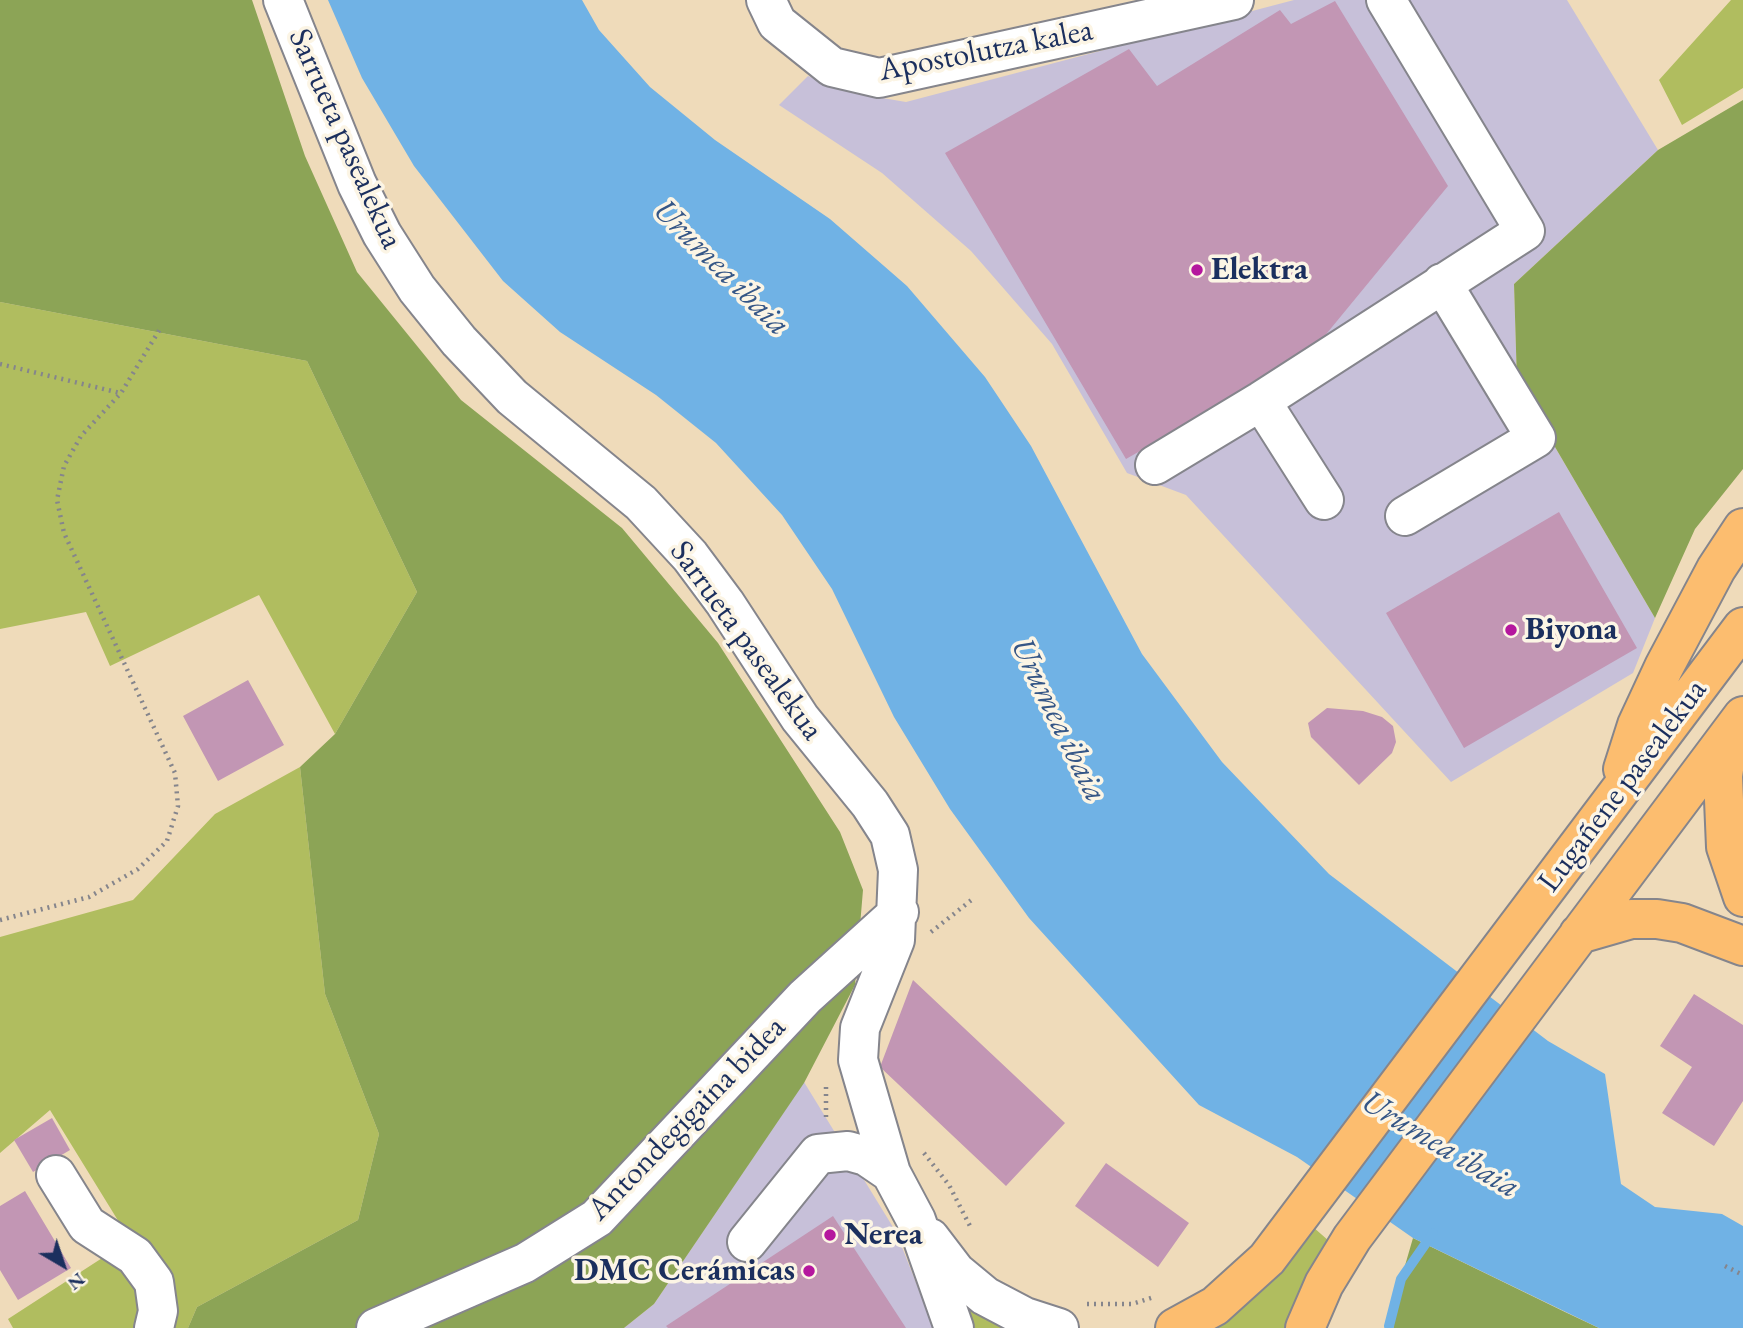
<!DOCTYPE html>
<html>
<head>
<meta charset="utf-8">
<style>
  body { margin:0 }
  #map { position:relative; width:1743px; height:1328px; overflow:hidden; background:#efdbba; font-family:"EB Garamond",serif }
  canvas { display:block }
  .north { position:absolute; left:28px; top:1230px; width:70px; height:70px; -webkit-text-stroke:5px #fcf5e5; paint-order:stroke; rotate:141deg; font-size:19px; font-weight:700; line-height:28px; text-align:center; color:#1b2f5e }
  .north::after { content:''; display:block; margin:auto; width:24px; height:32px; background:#1b2f5e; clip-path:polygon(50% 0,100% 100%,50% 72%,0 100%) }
</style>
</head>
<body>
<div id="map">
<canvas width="1743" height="1328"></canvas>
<div class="north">N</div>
</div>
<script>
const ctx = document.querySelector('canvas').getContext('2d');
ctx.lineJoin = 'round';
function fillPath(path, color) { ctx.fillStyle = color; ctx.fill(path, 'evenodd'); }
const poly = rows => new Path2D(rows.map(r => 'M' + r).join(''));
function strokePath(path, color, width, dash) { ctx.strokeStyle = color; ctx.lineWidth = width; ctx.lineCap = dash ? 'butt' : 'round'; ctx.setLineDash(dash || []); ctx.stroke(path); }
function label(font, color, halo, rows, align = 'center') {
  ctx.font = font + ' "EB Garamond",serif'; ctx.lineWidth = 7; ctx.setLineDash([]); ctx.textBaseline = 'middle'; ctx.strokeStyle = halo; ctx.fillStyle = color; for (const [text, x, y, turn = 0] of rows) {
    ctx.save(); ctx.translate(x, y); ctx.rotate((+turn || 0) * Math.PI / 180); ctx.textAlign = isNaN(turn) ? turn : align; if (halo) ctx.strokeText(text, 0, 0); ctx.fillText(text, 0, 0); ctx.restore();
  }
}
fillPath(poly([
  [1294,0,1567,0,1658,150,1514,284,1517,382,1655,618,1633,673,1451,782,1186,495,1127,473,1052,344,971,251,882,173,779,105,808,76,853,93,906,102],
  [804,1082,896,1232,934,1328,624,1328,654,1304]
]), '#c7c0d9');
fillPath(poly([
  [1731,0,1743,0,1743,88,1682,125,1659,80],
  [0,302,307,361,417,592,335,734,259,595,110,666,86,612,0,629],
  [300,767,325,994,379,1134,358,1220,197,1307,188,1328,13,1328,8,1319,130,1240,50,1110,0,1153,0,937,133,900,215,814],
  [1313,1227,1329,1241,1287,1328,1219,1328,1212,1324,1263,1290],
  [950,1281,1009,1328,968,1328]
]), '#b0bd5f');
fillPath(poly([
  [0,0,252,0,305,156,357,272,461,400,622,528,718,643,840,832,863,890,855,985,804,1083,654,1304,624,1328,188,1328,197,1307,358,1220,379,1134,325,994,300,767,335,734,417,592,307,361,0,302],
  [1743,100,1743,469,1695,529,1655,618,1517,382,1514,284,1658,150],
  [1413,1238,1565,1312,1599,1328,1394,1328,1388,1324]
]), '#8ca456');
fillPath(poly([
  [328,0,582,0,599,30,650,87,715,140,830,219,907,286,985,377,1031,446,1142,654,1222,762,1329,874,1548,1041,1605,1074,1621,1184,1655,1207,1722,1214,1743,1226,1743,1328,1599,1328,1413,1238,1297,1157,1199,1105,1029,918,950,809,894,717,832,589,782,515,716,443,656,395,560,332,503,281,414,166,362,78]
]), '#70b2e5');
strokePath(poly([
  [1389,1326,1401,1279,1433,1233]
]), '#70b2e5', 10);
fillPath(poly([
  [1335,1,1448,186,1309,355,1126,459,945,153,1129,49,1157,86,1280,10,1291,24],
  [1559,512,1637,648,1464,748,1386,613],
  [248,680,284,745,218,781,183,716],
  [1327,708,1363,711,1382,717,1393,726,1396,742,1392,753,1359,785,1311,737,1308,723],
  [913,980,1065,1123,1006,1186,880,1067],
  [1694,994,1743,1025,1743,1101,1714,1146,1662,1113,1692,1067,1660,1046],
  [52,1118,70,1150,33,1172,14,1140],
  [1106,1163,1189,1223,1158,1267,1075,1206],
  [25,1191,71,1268,18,1300,0,1270,0,1206],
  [833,1216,906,1328,668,1328,666,1326]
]), '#c296b4');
const minor = poly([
  [283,0,357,184,382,234,417,289,459,341,512,397,641,503,690,556,725,603,800,718,870,804,890,835,898,870,895,940,860,1028,858,1060,891,1173],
  [766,0,777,23,832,67,879,78,1234,0],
  [1261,401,1324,500],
  [1155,465,1261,401,1525,231,1386,0],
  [1405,516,1536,438,1442,283],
  [56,1175,87,1225,135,1256,154,1282,158,1311,154,1328],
  [930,1238,956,1272,985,1296,1025,1317,1059,1328],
  [747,1242,818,1154,848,1151,866,1156,891,1173,916,1220,954,1328],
  [376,1328,525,1263,597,1218,805,997,899,912]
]);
const major = poly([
  [1729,735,1723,776,1726,847,1743,897],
  [1623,769,1637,725,1664,667,1716,569,1743,528],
  [1579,934,1631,919,1657,919,1682,923,1743,946],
  [1175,1328,1215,1306,1267,1259,1743,627],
  [1305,1328,1324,1284,1352,1238,1743,716]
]);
strokePath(minor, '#85858c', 42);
strokePath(major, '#85858c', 42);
strokePath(poly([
  [0,364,120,393],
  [0,920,89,897,138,869,167,841,178,806,175,773,64,533,57,500,64,466,81,436,121,393,160,329],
  [931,932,974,898],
  [826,1087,826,1117],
  [924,1153,949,1185,970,1226],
  [1725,1266,1743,1275],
  [1087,1304,1132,1304,1154,1297]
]), '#85858c', 4.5, [2, 5]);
strokePath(minor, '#fff', 38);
strokePath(major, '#fcbd6f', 38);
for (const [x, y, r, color] of [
  [1197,270,7,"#b5179e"],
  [1511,630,7,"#b5179e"],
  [830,1235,7,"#b5179e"],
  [809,1271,7,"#b5179e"]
]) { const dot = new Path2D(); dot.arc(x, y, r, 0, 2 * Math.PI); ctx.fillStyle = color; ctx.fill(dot); strokePath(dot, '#fcf5e5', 2.5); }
label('32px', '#1b2f5e', '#fcf5e5', [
  ["Apostolutza kalea",986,51,-11],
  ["Sarrueta pasealekua",345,139,66],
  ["Sarrueta pasealekua",746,641,54],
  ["Lugañene pasealekua",1623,786,-53],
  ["Antondegigaina bidea",687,1119,-46]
]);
label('bold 32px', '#1b2f5e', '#fcf5e5', [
  ["Elektra",1211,270],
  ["Biyona",1525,630],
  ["Nerea",844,1235],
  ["DMC Cerámicas",795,1271,"right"]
], 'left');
label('italic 33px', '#355686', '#fcf5e5', [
  ["Urumea ibaia",721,268,45],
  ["Urumea ibaia",1058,720,64],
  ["Urumea ibaia",1440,1145,31]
]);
</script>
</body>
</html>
